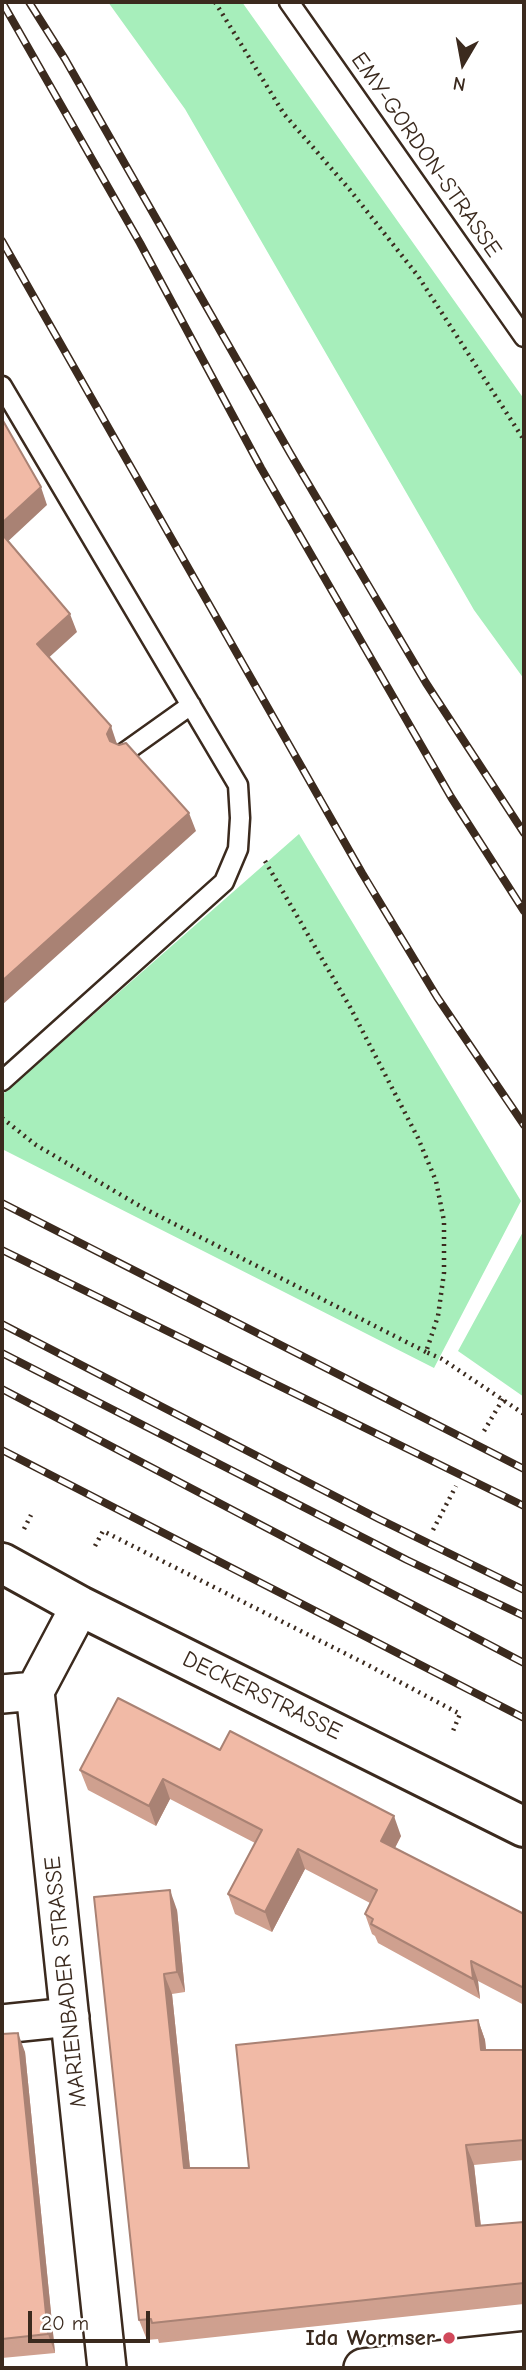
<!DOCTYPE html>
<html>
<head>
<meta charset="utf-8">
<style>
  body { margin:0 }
  #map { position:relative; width:526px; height:2370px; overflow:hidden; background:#fff; font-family:"Comic Neue",sans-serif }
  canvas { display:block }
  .frame { position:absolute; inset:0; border:4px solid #3b2a1e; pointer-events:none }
  .north { position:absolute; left:428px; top:28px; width:70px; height:70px; -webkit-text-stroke:5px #fff; paint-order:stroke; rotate:190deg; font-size:19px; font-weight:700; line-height:28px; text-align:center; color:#3b2a1e }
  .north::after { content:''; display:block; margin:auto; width:24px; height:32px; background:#3b2a1e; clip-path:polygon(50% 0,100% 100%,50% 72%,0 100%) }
  .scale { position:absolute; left:28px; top:2311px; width:122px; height:32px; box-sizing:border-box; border:4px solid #3b2a1e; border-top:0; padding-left:9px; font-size:21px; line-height:24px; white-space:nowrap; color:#3b2a1e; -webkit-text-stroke:5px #fff; paint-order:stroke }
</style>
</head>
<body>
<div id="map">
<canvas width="526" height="2370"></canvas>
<div class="frame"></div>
<div class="north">N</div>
<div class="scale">20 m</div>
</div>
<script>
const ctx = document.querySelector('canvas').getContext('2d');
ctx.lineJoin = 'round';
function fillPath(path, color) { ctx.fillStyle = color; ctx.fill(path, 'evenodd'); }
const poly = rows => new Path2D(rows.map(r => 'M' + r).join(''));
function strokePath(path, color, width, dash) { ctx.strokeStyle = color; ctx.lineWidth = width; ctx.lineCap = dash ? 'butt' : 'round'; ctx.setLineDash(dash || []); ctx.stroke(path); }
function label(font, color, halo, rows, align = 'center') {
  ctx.font = font + ' "Comic Neue",sans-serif'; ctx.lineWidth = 5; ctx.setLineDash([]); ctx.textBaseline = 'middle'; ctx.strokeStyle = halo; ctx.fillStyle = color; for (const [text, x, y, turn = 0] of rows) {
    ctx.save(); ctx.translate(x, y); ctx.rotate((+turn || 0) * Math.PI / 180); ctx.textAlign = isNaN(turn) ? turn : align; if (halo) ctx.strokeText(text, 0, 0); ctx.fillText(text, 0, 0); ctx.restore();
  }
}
fillPath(poly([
  [108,2,242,2,524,399,524,679,474,610,185,109],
  [299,834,521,1201,434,1368,2,1149,2,1095],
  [524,1230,524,1397,458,1351]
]), '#a7eebb');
const service = poly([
  [289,2,524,337],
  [2,386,238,785,240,818,238,849,224,882,2,1081],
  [125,752,191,705]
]);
const minor = poly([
  [80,1606,35,1691,107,2368],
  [2,1694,35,1691],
  [2,2024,70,2017],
  [363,2368,524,2351]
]);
const tertiary = poly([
  [2,1563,80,1606,524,1827]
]);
strokePath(service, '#3b2a1e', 23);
strokePath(minor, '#3b2a1e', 42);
strokePath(tertiary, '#3b2a1e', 44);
strokePath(poly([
  [215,2,284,114,350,190,418,276,524,440],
  [265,861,350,1007,418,1138,436,1181,444,1221,444,1273,438,1316,426,1352,442,1359,524,1414],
  [2,1118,36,1145,145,1209,426,1352],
  [484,1431,503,1399],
  [24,1529,31,1515],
  [433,1530,456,1486],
  [95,1546,103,1531,364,1663,460,1714,453,1731]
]), '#3b2a1e', 4.5, [2, 5]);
strokePath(service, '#fff', 18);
strokePath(minor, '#fff', 37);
strokePath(tertiary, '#fff', 38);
const rail = poly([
  [2,2,140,243,261,468,451,797,524,911],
  [29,2,65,59,290,453,426,683,524,833],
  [2,241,362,873,437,997,524,1125],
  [2,1203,524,1469],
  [2,1250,524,1506],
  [2,1324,379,1519,524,1590],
  [2,1353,407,1560,524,1616],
  [2,1389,524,1663],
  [2,1450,524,1718]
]);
strokePath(rail, '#3b2a1e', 8);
strokePath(rail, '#fff', 5, [16]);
fillPath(poly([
  [220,1750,401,1836,395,1848,524,1914,524,2005,478,1981,480,1999,378,1943,375,1936,372,1934,365,1914,370,1903,305,1869,272,1932,235,1914,228,1894,255,1843,170,1799,156,1826,88,1790,80,1770],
  [94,1897,177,1910,185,1992,172,1994,190,2168,249,2168,478,2020,485,2040,486,2050,524,2050,524,2160,474,2165,481,2226,524,2222,524,2304,159,2343,158,2339,147,2340,139,2320],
  [2,2034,25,2052,55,2353,2,2358]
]), '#cfa08f');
fillPath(poly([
  [41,487,47,505,3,546,2,542,2,523],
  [70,614,77,632,44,662,37,644],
  [111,726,117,744,114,752,107,734],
  [189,813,196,831,2,1005,2,981],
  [163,1779,170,1799,156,1826,149,1806],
  [394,1816,401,1836,388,1861,381,1841],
  [298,1849,305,1869,272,1932,265,1912],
  [170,1890,177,1910,185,1992,177,1972],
  [471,1961,478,1981,480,1999,473,1979],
  [164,1974,172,1994,192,2188,184,2168],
  [478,2020,485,2040,488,2070,481,2050],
  [18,2033,25,2052,55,2353,48,2334],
  [466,2145,474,2165,483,2246,476,2226]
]), '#a98274');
const building = poly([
  [2,419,41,487,2,523,2,419],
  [2,534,70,614,37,644,111,726,107,734,110,741,119,745,126,743,189,813,2,981,2,534],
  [118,1698,220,1750,230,1731,394,1816,381,1841,524,1914,524,1988,471,1961,473,1979,371,1924,373,1919,365,1914,377,1890,298,1849,265,1912,228,1894,262,1830,163,1779,149,1806,80,1770,118,1698],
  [170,1890,177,1972,164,1974,184,2168,249,2168,236,2045,478,2020,481,2050,524,2050,524,2140,466,2145,476,2226,524,2222,524,2283,152,2323,151,2319,139,2320,94,1897,170,1890],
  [18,2033,48,2334,2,2339,2,2034,18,2033]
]);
fillPath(building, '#f1baa6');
strokePath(building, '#a98274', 2);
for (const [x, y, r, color] of [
  [449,2338,7,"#d1495b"]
]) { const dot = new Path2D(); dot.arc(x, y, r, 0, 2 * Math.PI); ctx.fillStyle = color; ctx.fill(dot); strokePath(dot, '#fff', 2.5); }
label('23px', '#3b2a1e', '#fff', [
  ["EMY-GORDON-STRASSE",426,155,55],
  ["DECKERSTRASSE",262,1696,26],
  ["MARIENBADER STRASSE",66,1982,-96]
]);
label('bold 23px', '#3b2a1e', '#fff', [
  ["Ida Wormser",435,2338]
], 'right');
</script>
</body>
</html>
